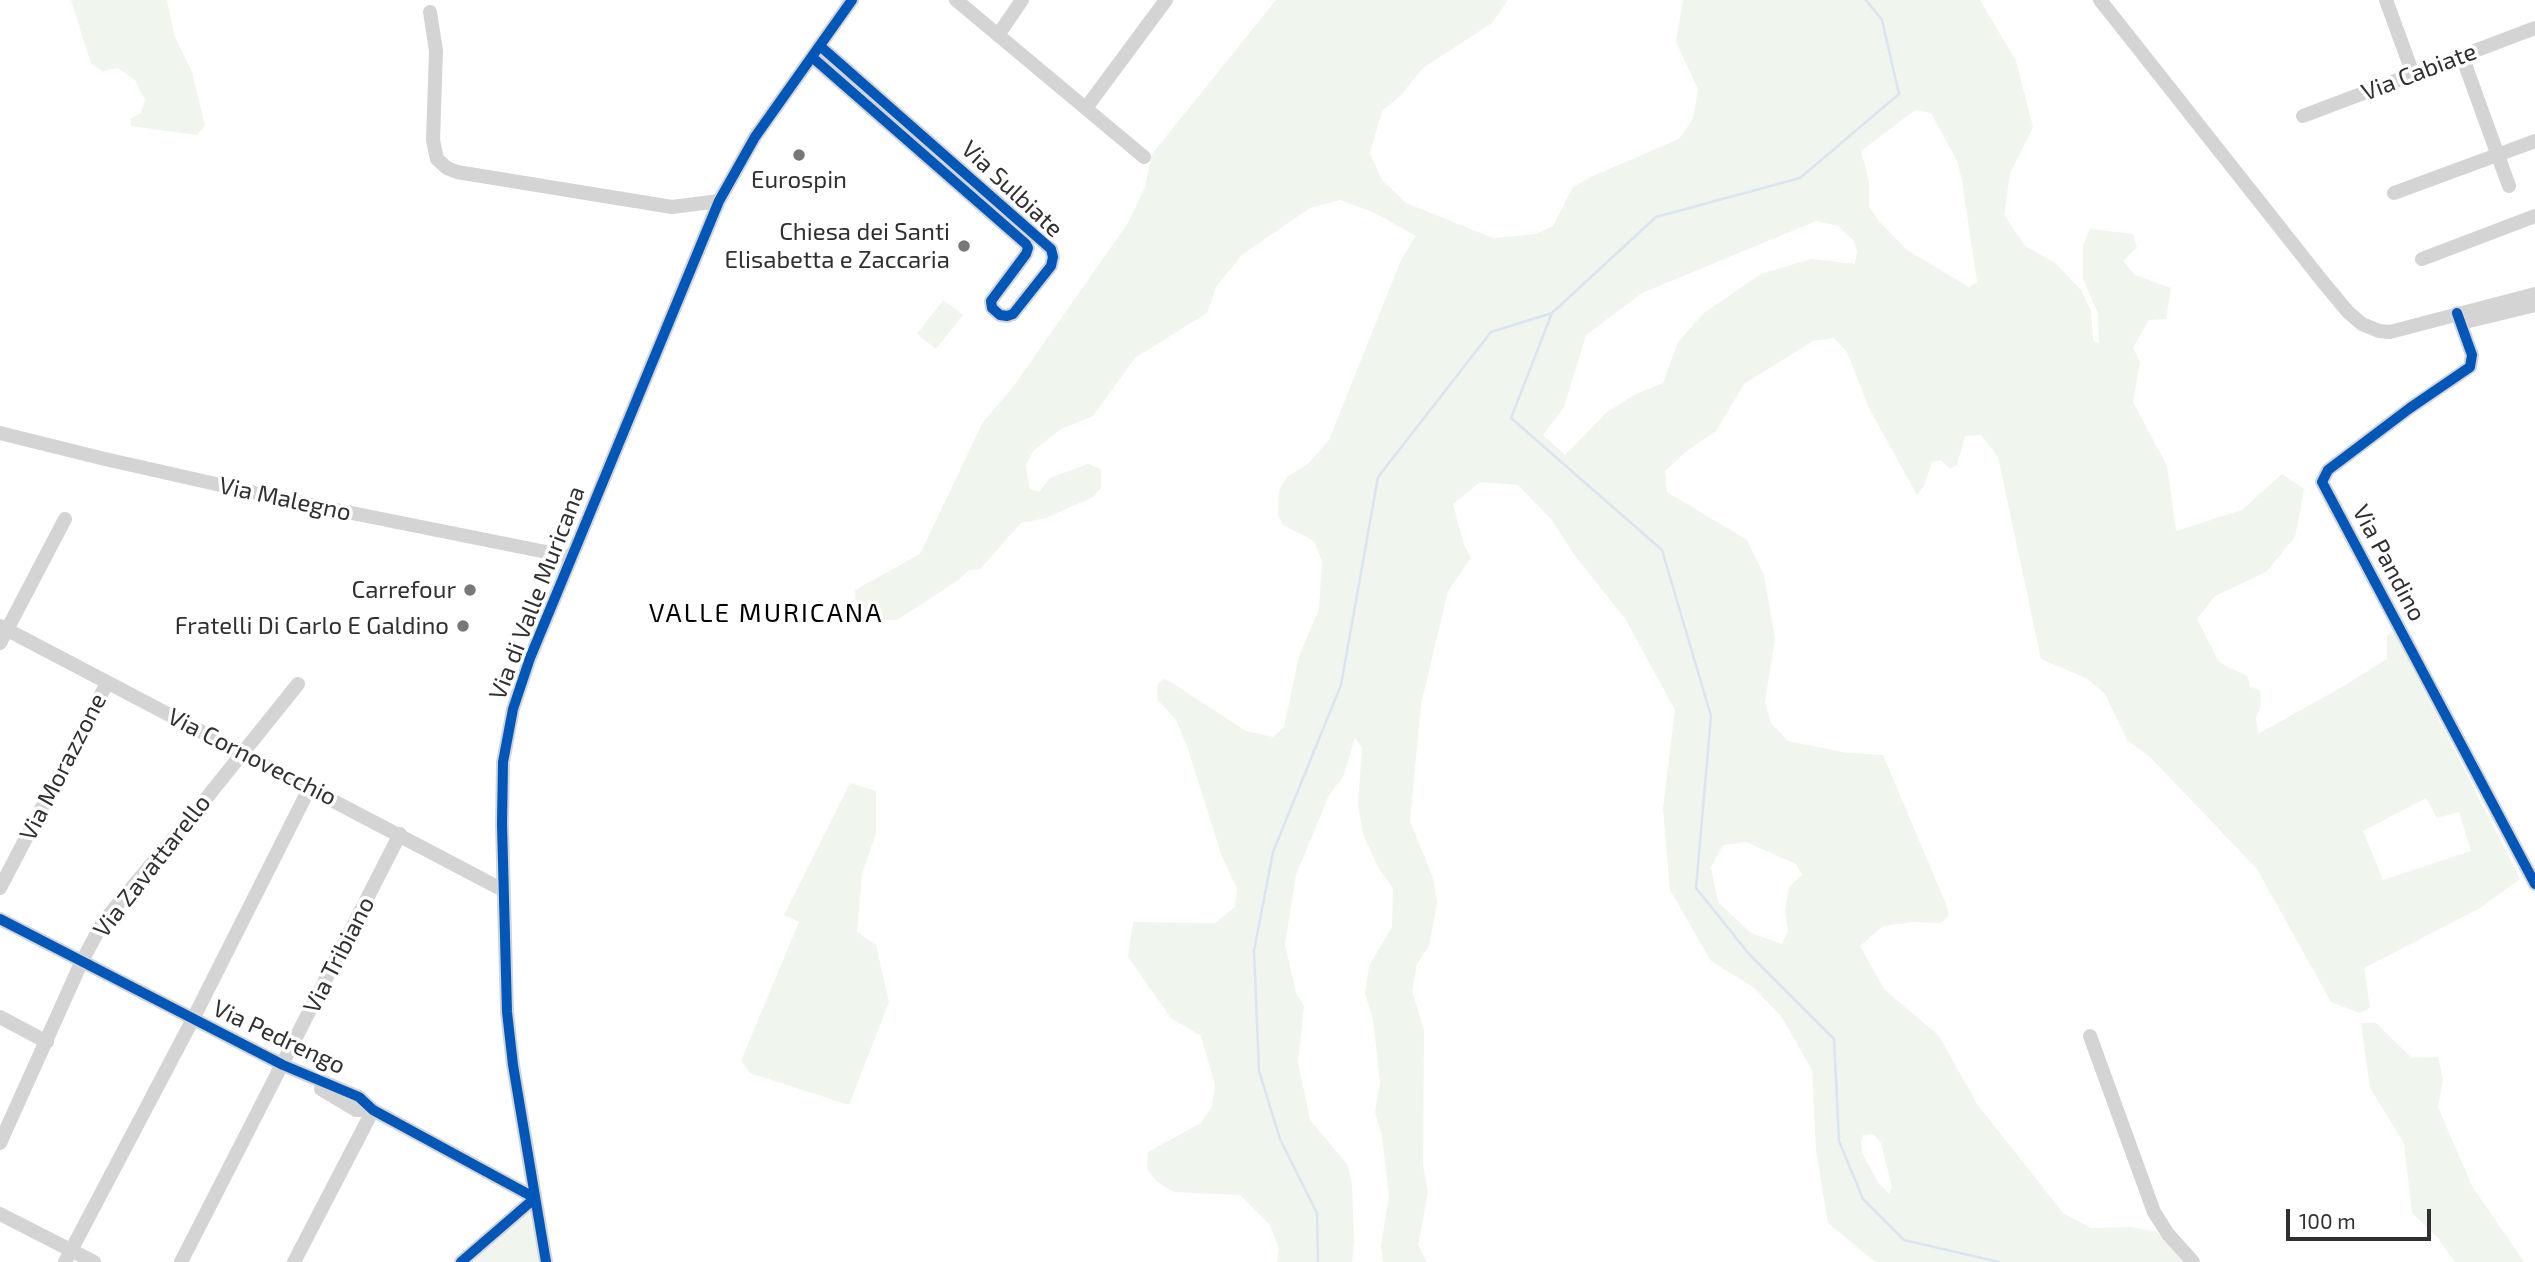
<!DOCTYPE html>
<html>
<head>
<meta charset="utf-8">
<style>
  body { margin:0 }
  #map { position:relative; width:2535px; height:1262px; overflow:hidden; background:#fff; font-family:"Exo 2",sans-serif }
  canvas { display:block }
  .scale { position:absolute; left:2286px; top:1209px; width:145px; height:32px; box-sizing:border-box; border:4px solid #303030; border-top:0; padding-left:9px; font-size:21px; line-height:24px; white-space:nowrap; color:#303030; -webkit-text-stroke:5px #fff; paint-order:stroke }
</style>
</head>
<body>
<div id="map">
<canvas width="2535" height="1262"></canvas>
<div class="scale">100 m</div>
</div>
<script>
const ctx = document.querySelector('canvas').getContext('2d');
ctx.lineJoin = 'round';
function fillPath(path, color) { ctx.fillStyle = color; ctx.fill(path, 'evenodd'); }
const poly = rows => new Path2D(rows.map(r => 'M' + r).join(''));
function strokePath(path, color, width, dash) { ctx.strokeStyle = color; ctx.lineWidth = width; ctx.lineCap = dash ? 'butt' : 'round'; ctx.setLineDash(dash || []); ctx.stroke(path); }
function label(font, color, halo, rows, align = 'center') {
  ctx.font = font + ' "Exo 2",sans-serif'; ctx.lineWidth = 7; ctx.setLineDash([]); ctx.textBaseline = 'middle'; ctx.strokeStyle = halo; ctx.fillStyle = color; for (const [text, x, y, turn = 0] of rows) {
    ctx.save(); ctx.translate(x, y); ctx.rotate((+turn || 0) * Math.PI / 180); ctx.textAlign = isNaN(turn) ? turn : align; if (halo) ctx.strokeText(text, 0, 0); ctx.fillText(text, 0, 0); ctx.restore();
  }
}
fillPath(poly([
  [71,0,167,0,174,35,192,72,205,126,197,135,131,126,130,119,141,113,145,100,135,80,118,68,103,71,91,64],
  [1276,0,1508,0,1492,23,1423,68,1401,95,1382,111,1370,153,1382,180,1406,203,1493,238,1537,234,1553,226,1573,187,1591,177,1679,139,1693,119,1698,89,1676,42,1683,0,1980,0,2016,61,2033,127,2010,173,2004,215,2025,246,2055,263,2081,290,2091,311,2093,340,2099,344,2098,313,2083,279,2083,245,2090,229,2133,234,2137,247,2123,261,2135,275,2171,288,2166,319,2149,320,2133,348,2140,362,2133,402,2167,466,2176,531,2242,510,2282,474,2304,489,2295,537,2266,572,2215,596,2197,619,2219,662,2248,677,2250,687,2260,690,2261,705,2256,718,2258,734,2342,687,2387,659,2387,636,2393,630,2520,879,2480,908,2364,968,2370,1008,2360,1013,2331,1002,2257,869,2150,757,2127,740,2105,694,2086,678,2041,659,1998,457,1981,435,1965,436,1957,465,1950,469,1941,460,1932,462,1924,486,1917,495,1869,408,1847,352,1834,338,1813,341,1744,384,1716,431,1688,450,1665,471,1667,492,1747,540,1764,575,1775,639,1765,702,1771,723,1788,741,1848,753,1883,755,1948,909,1948,916,1941,923,1913,922,1883,926,1860,946,1884,989,1939,1036,1977,1104,2063,1213,2091,1228,2132,1227,2157,1232,2186,1262,1875,1262,1828,1223,1816,1150,1812,1070,1781,1016,1753,987,1711,961,1670,890,1663,809,1675,710,1626,620,1573,553,1552,520,1518,485,1480,482,1453,504,1464,545,1471,558,1448,591,1421,704,1410,821,1433,878,1437,902,1429,946,1417,964,1412,991,1424,1030,1423,1165,1428,1192,1418,1245,1427,1262,1383,1262,1381,1246,1389,1196,1382,1136,1375,1112,1380,1082,1373,1020,1365,993,1369,966,1392,927,1393,888,1379,869,1363,834,1358,804,1362,748,1355,738,1343,777,1329,795,1296,875,1285,944,1296,993,1304,1006,1298,1062,1310,1120,1348,1165,1352,1185,1354,1240,1352,1262,1277,1262,1279,1248,1270,1225,1240,1195,1174,1192,1157,1182,1147,1169,1148,1152,1201,1123,1212,1106,1215,1085,1201,1036,1171,1018,1128,957,1133,922,1215,923,1235,907,1237,889,1221,854,1187,746,1176,720,1157,699,1158,684,1163,679,1171,682,1246,731,1273,737,1284,727,1299,656,1319,609,1322,561,1314,541,1283,525,1278,515,1279,490,1288,476,1308,464,1329,440,1401,260,1416,236,1375,213,1340,200,1310,208,1243,254,1217,285,1207,313,1135,358,1093,416,1061,429,1034,450,1026,465,1029,488,1039,492,1050,478,1088,464,1101,469,1101,488,1093,497,1046,518,1021,523,980,569,969,570,957,581,897,620,875,620,856,611,855,590,920,554,983,422,1013,387,1128,223,1145,187,1152,154],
  [1915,110,1931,113,1957,161,1962,180,1977,282,1969,287,1907,250,1879,221,1869,207,1869,181,1861,151],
  [1816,221,1838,226,1854,241,1857,252,1855,264,1811,259,1761,274,1704,313,1678,342,1663,383,1636,394,1607,412,1565,455,1543,435,1564,407,1586,335,1642,293],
  [2426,798,2437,818,2459,812,2471,851,2383,880,2363,831],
  [1746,842,1796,864,1802,875,1789,887,1785,910,1788,931,1782,944,1751,933,1718,902,1711,867,1723,845],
  [1873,1134,1881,1143,1892,1187,1889,1194,1878,1182,1862,1153,1861,1142,1863,1135],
  [943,300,963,315,936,349,917,334],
  [850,783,876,791,876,833,862,874,857,932,876,945,889,1002,849,1105,750,1073,741,1061,799,922,784,915],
  [2361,1023,2376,1023,2412,1058,2438,1057,2443,1079,2438,1107,2472,1186,2524,1262,2455,1262,2437,1237,2412,1213,2404,1143,2370,1088],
  [530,1211,539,1262,468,1262]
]), '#f0f5ed');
strokePath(poly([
  [1866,0,1882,20,1899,94,1800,178,1656,217,1552,313,1511,418,1662,550,1711,716,1696,888,1749,954,1834,1039,1839,1141,1863,1199,1904,1240,1999,1262],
  [1318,1262,1317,1213,1280,1139,1259,1071,1254,951,1273,852,1341,685,1378,477,1491,332,1552,313]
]), '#dbe4f2', 2.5);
strokePath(poly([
  [956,0,1144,157],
  [2100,0,2323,282,2348,312,2362,324,2379,331,2390,332,2535,294],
  [2386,0,2413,74],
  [430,12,436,51,433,140,437,159,447,168,457,172,672,207,719,201],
  [998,35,1022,0],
  [2462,56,2509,186],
  [812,57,1026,244,1028,248,1026,254,991,301,992,308,1000,315,1007,316,1013,314,1051,266,1053,257,1051,249,820,46],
  [1086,108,1166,0],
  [2303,116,2535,28],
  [2394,193,2535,141],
  [2422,259,2535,216],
  [2457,313,2472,355,2470,367,2410,408,2328,470,2322,482,2535,884],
  [2461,323,2535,305],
  [0,433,105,459,287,500,571,557],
  [0,626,503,890],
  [0,643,65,519],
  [0,888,107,683],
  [0,919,283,1065,359,1097,373,1110,535,1198,461,1262],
  [0,1017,47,1042],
  [2090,1036,2154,1212,2168,1234,2193,1262],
  [321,1089,356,1110,373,1110],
  [0,1143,82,961,103,922,192,816,298,684],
  [0,1214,94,1262],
  [65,1262,193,1019,310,787],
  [181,1262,400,834],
  [294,1262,373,1110],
  [546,1262,513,1065,507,1012,502,824,503,762,513,709,530,658,719,201,755,137,852,0]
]), '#d4d4d4', 14);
strokePath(poly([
  [812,57,1026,244,1028,248,1026,254,991,301,992,308,1000,315,1007,316,1013,314,1051,266,1053,257,1051,249,820,46],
  [2457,313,2472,355,2470,367,2410,408,2328,470,2322,482,2535,884],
  [0,919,283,1065,359,1097,373,1110,535,1198,461,1262],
  [546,1262,513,1065,507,1012,502,824,503,762,513,709,530,658,719,201,755,137,852,0]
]), '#0057b8', 10);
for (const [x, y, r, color] of [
  [799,155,7,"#787878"],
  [964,246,7,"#787878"],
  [470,590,7,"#787878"],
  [463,626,7,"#787878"]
]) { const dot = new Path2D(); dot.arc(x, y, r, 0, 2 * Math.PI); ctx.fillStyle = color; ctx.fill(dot); strokePath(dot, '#fff', 2.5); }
label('24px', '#303030', '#fff', [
  ["Via Cabiate",2419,72,-21],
  ["Via Sulbiate",1012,189,43],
  ["Via Malegno",285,499,12],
  ["Via Pandino",2389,563,62],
  ["Via di Valle Muricana",537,593,-69],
  ["Via Cornovecchio",252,757,27],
  ["Via Morazzone",63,767,-63],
  ["Via Zavattarello",152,866,-52],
  ["Via Tribiano",339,955,-63],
  ["Via Pedrengo",279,1037,25]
]);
label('24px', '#303030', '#fff', [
  ["Eurospin",799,180,"center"],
  ["Chiesa dei Santi",950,232],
  ["Elisabetta e Zaccaria",950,260],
  ["Carrefour",456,590],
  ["Fratelli Di Carlo E Galdino",449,626]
], 'right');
ctx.letterSpacing = '2px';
label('26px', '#000', '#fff', [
  ["VALLE MURICANA",766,613]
]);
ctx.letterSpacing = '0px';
</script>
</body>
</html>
